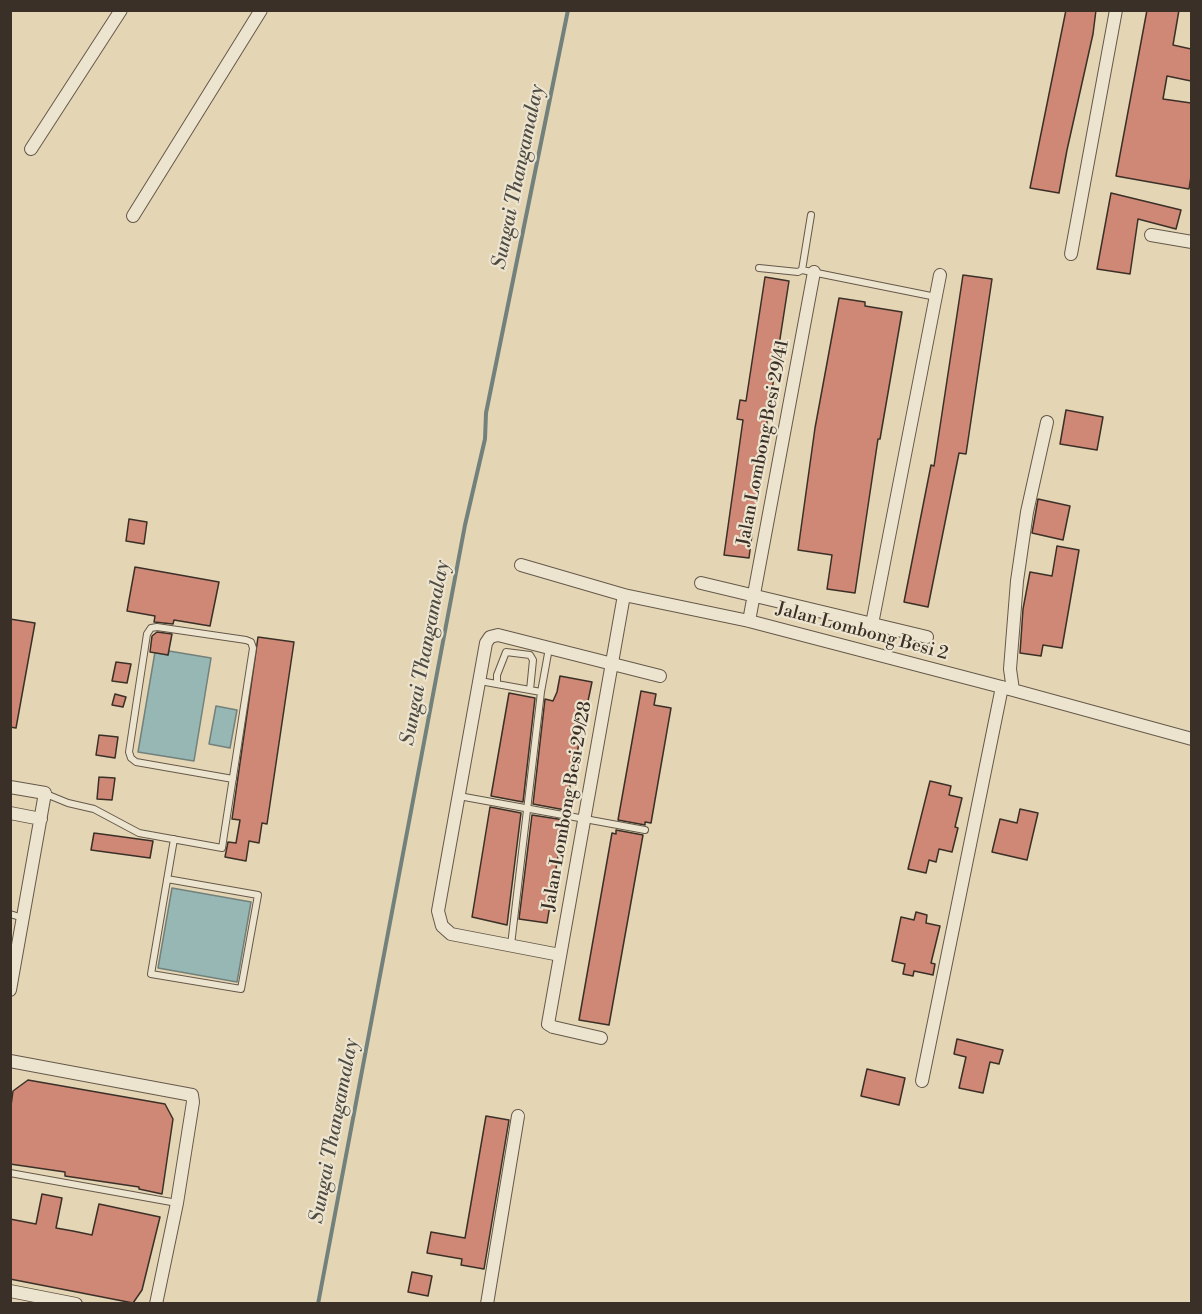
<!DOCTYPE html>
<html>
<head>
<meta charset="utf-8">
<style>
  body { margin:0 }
  #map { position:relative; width:1202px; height:1314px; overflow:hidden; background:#e4d5b5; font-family:"Libre Bodoni",serif }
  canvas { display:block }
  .frame { position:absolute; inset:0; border:12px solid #3b3027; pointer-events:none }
</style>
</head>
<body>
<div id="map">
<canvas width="1202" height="1314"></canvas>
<div class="frame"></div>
</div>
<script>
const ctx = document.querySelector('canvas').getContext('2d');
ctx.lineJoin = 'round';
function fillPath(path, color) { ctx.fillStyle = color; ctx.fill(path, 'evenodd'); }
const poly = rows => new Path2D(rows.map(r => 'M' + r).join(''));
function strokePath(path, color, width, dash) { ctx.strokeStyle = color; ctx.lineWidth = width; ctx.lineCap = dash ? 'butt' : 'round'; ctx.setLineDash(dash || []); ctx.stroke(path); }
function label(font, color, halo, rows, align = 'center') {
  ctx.font = font + ' "Libre Bodoni",serif'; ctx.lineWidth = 4.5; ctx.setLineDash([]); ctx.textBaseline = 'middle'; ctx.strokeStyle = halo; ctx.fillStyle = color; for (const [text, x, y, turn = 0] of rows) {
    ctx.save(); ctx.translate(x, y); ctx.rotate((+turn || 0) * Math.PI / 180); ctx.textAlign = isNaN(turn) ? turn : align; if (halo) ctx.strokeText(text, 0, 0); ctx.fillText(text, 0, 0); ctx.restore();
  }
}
const water = poly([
  [169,651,211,658,194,761,138,752,155,652,168,655,169,651],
  [216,706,237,710,230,748,209,744,216,706],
  [172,888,251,902,237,982,158,968,172,888]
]);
fillPath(water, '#97b7b4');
strokePath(water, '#72817c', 1.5);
strokePath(poly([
  [318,1304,465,525,485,439,486,413,568,10]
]), '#72817c', 4);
const building = poly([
  [1066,10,1096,10,1093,34,1067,150,1059,193,1030,188,1066,10],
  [1147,10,1179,10,1173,45,1191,49,1191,81,1167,76,1163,99,1191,103,1191,176,1189,189,1116,176,1147,10],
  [1111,193,1181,210,1176,229,1138,219,1130,274,1097,269,1111,193],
  [963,275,992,279,966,454,959,453,928,607,904,602,931,465,934,466,963,275],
  [765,277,789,281,765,435,749,558,724,555,743,420,737,419,740,400,746,401,765,277],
  [839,298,865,302,865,306,902,312,880,439,878,439,855,593,827,589,832,555,798,550,815,428,839,298],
  [1066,410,1103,417,1097,450,1060,444,1066,410],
  [1038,499,1070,506,1063,540,1032,533,1038,499],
  [129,519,147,522,144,544,126,541,129,519],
  [1057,546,1079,550,1062,648,1043,645,1041,656,1020,653,1023,609,1030,572,1052,576,1057,546],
  [135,567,219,582,210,626,174,620,173,624,154,622,155,616,127,611,135,567],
  [10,619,35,623,16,728,10,727,10,619],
  [157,632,172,634,168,655,150,652,152,636,157,632],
  [258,637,294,642,267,824,262,823,259,843,249,841,246,861,225,857,228,842,236,843,240,820,232,819,258,637],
  [116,662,131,664,127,683,112,681,116,662],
  [560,676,592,682,565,810,533,804,545,699,553,701,557,692,560,676],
  [641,691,656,694,654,705,671,708,651,823,645,822,645,825,618,820,641,691],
  [509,693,535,698,523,802,491,796,509,693],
  [115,694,126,697,123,707,112,705,115,694],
  [99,735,118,737,115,758,96,755,99,735],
  [99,777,115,778,112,800,97,799,99,777],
  [930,781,951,786,949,795,962,798,955,827,958,828,952,852,939,849,936,862,929,860,926,873,908,869,930,781],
  [490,807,521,813,507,925,472,917,490,807],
  [1020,809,1038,813,1027,860,992,852,1000,819,1017,823,1020,809],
  [532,815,564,820,547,923,519,919,532,815],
  [616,830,643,835,609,1025,579,1020,612,833,616,834,616,830],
  [94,833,153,841,150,858,91,850,94,833],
  [916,912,927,915,926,923,940,926,931,963,935,964,933,975,914,971,913,976,903,974,905,964,892,961,901,917,914,920,916,912],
  [957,1039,1003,1050,999,1064,990,1062,983,1093,959,1088,966,1057,954,1054,957,1039],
  [867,1069,905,1078,899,1105,861,1096,867,1069],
  [28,1080,165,1104,173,1119,162,1194,139,1189,139,1187,65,1176,65,1172,10,1164,10,1113,13,1091,28,1080],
  [486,1116,509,1120,484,1269,461,1265,462,1259,427,1253,431,1232,465,1238,486,1116],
  [42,1194,62,1198,56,1228,73,1231,92,1235,99,1204,160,1217,142,1290,133,1303,10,1279,10,1219,36,1224,42,1194],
  [412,1272,432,1276,428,1296,408,1292,412,1272]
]);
fillPath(building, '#ce8875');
strokePath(building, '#3b3027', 1.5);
const lane = poly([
  [811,215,802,270,936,297],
  [759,268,798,272,802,270],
  [480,681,541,692],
  [497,684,497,675,506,652,530,655,533,660,530,690],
  [46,794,68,803,94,809,139,833,222,848,253,648,251,642,246,640,157,627,151,628,147,634,129,752,131,758,136,762,233,779],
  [459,796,645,830],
  [167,879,258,895,241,989,151,974,174,839],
  [10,914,23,918],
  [511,945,541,692,549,648],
  [10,1173,177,1203]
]);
const street = poly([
  [31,149,121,10],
  [133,216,261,10],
  [1151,235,1192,242],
  [1071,254,1116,10],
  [521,565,624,595,749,621,1013,690,1192,739],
  [701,583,927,637],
  [749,621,814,272],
  [872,624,940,275],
  [1013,690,1010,669,1017,581,1027,512,1047,422],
  [10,787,45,793,10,990],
  [10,813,41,819],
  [560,955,451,934,442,926,438,911,486,643,490,637,498,635,660,676],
  [601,1038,553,1027,548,1024,624,595],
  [10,1061,192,1095,193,1102,177,1203,156,1304],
  [922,1081,1002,687],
  [10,1291,76,1304],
  [487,1304,518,1116]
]);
strokePath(lane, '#65594a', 8);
strokePath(street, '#65594a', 14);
strokePath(lane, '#ede4cf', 6);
strokePath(street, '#ede4cf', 12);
label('18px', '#3b3027', '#ede4cf', [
  ["Jalan Lombong Besi 29/41",764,443,-79],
  ["Jalan Lombong Besi 2",862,632,15],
  ["Jalan Lombong Besi 29/28",568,806,-80]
]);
label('italic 20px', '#4d4b43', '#ede4cf', [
  ["Sungai Thangamalay",519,177,-78],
  ["Sungai Thangamalay",426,653,-79],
  ["Sungai Thangamalay",335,1131,-79]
]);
</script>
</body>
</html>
